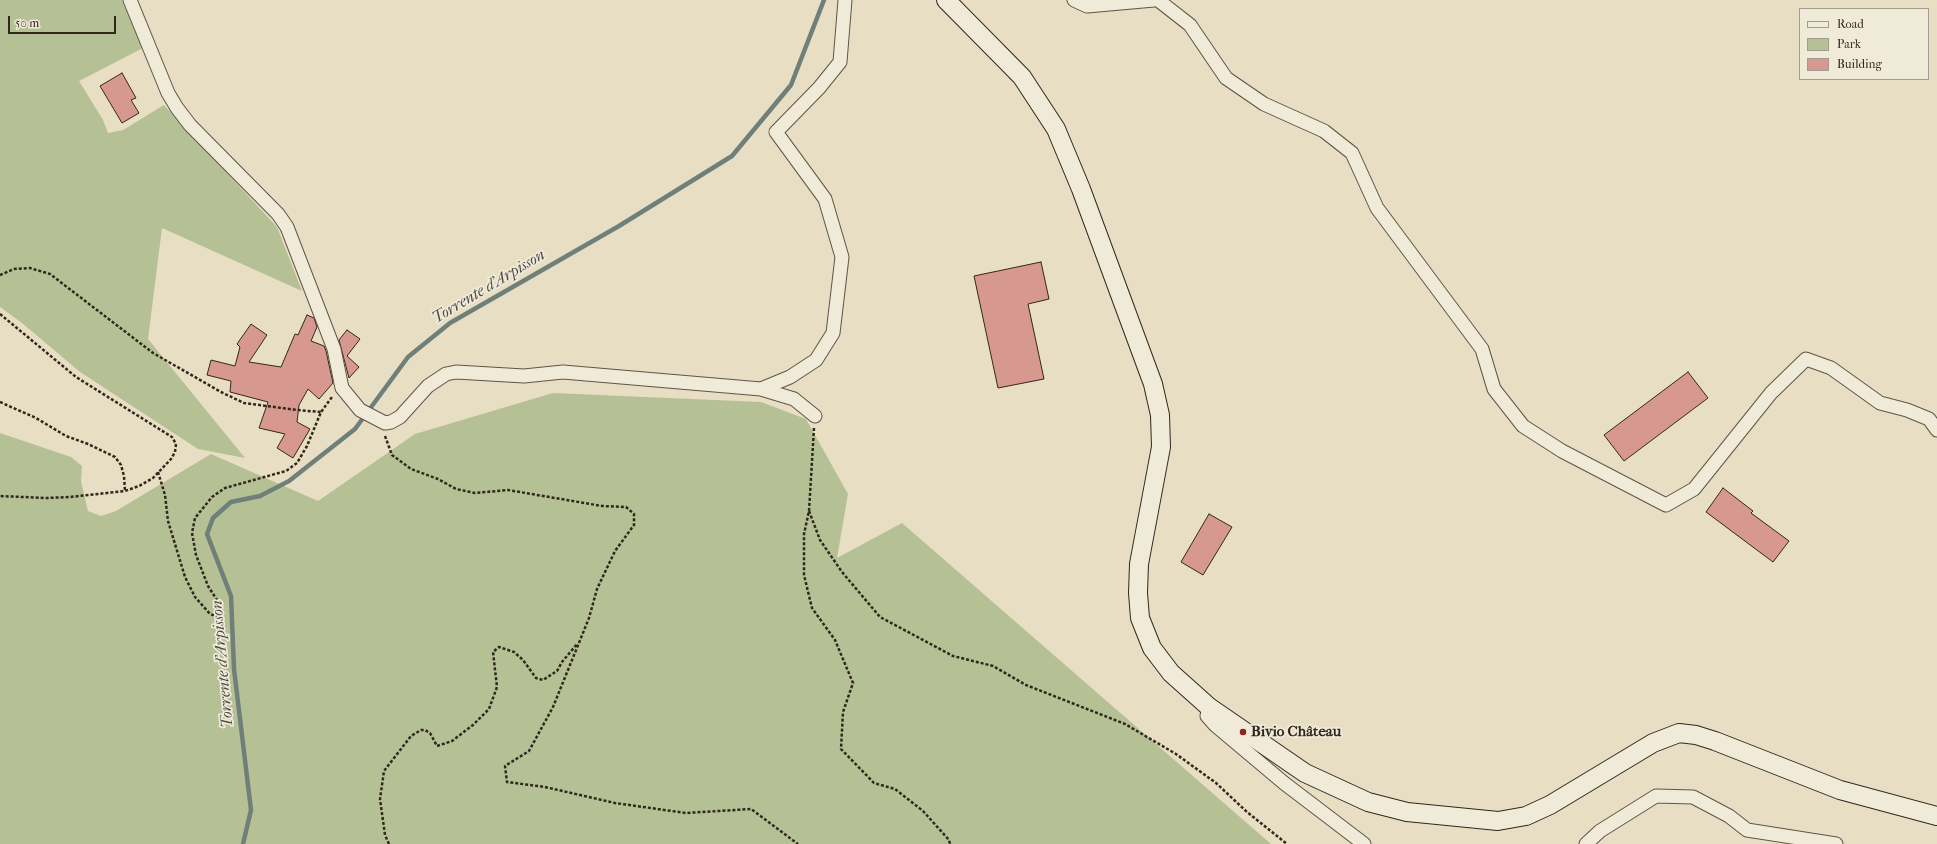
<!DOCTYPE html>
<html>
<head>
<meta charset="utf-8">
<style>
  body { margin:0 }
  #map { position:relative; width:1937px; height:844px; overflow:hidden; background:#e8dec4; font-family:"IM FELL French Canon",serif }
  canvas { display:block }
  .legend { position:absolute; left:1799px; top:8px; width:130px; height:72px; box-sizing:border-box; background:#f0ead9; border:1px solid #a49c8e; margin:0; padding:5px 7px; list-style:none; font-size:12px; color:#31271d }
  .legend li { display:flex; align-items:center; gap:8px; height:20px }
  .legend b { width:20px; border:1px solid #a49c8e }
  .scale { position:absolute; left:8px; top:16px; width:108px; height:18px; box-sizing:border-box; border:2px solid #31271d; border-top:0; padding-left:5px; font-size:12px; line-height:14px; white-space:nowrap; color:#31271d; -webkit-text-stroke:3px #f0ead9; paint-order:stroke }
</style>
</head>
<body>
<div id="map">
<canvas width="1937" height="844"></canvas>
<ul class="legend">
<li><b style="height:5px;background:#f0ead9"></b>Road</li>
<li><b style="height:11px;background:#b5c195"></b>Park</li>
<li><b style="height:11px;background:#d6988f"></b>Building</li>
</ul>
<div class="scale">50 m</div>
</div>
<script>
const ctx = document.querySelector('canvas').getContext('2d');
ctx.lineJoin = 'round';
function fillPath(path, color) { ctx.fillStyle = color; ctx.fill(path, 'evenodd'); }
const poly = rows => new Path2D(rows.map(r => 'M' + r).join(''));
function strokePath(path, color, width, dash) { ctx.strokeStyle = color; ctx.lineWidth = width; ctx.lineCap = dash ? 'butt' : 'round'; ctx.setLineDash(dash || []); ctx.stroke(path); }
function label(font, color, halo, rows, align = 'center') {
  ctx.font = font + ' "IM FELL French Canon",serif'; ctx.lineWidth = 3.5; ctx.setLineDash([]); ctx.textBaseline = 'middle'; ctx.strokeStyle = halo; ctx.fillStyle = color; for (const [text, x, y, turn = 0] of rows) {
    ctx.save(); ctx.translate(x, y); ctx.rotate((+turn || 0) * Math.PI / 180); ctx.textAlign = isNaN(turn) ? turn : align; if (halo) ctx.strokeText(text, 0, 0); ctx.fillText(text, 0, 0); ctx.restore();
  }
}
fillPath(poly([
  [0,0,122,0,143,48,79,81,103,120,108,133,123,130,164,105,277,227,302,291,162,228,148,339,245,458,198,449,80,372,22,323,0,307],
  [553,393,761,402,806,419,848,494,837,558,902,523,1271,844,0,844,0,433,71,457,82,466,81,481,88,511,101,516,116,511,211,454,318,501,415,434]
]), '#b5c195');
strokePath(poly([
  [243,844,251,810,234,669,231,596,207,534,213,518,231,502,260,496,289,481,355,429,408,357,450,323,619,226,732,156,791,85,824,0]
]), '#6e8079', 4.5);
const building = poly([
  [122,73,136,98,131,100,139,113,122,123,100,86,122,73],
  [1041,262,1049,299,1028,304,1044,379,998,388,974,276,1041,262],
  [307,315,314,318,317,327,311,341,324,346,326,351,333,383,319,399,308,389,299,405,297,422,310,429,293,458,277,448,285,434,259,428,268,402,230,392,231,381,207,375,211,360,235,366,240,347,237,344,251,324,267,335,249,362,281,367,295,334,298,335,307,315],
  [347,330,360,339,347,356,359,367,349,378,339,340,347,330],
  [1688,372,1708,398,1624,461,1604,435,1688,372],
  [1723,488,1753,511,1751,513,1789,541,1773,562,1706,512,1723,488],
  [1209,514,1232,527,1203,575,1181,562,1209,514]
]);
fillPath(building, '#d6988f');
strokePath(building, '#31271d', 1);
const minor = poly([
  [130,0,168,93,177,108,190,125,278,214,287,227,334,349,342,388,360,410,385,423,391,422,400,417,428,386,446,374,456,372,524,376,563,372,761,389,794,399,815,416],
  [1074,0,1087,6,1154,0],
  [1158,0,1190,25,1226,78,1264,104,1324,131,1352,153,1377,208,1482,349,1494,389,1523,426,1562,451,1666,505,1694,489,1771,393,1806,359,1831,368,1880,403,1907,410,1929,419,1937,430],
  [761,389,790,377,816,360,833,333,842,257,825,199,776,132,819,88,840,62,845,0],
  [1209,707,1207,716,1215,725,1284,783,1364,844],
  [1586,844,1600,831,1656,796,1693,797,1729,816,1747,830,1836,844]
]);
const secondary = poly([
  [946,0,1022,77,1056,129,1081,189,1153,384,1160,415,1161,447,1139,564,1138,593,1140,618,1152,648,1171,673,1209,707,1305,773,1368,802,1407,812,1498,821,1526,816,1550,805,1653,743,1679,733,1696,735,1715,741,1840,790,1937,816]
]);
strokePath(minor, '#5f5547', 15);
strokePath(secondary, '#31271d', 20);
strokePath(poly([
  [0,275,14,269,30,268,50,274,153,353,221,392,244,403,297,410,321,412],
  [0,314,76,377,172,437,176,444,175,452,171,459,153,478,139,486,125,491,70,497,46,498,0,496],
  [0,402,36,418,66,436,88,444,115,457,121,465,124,476,125,491],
  [814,428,809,511,804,534,804,575,812,608,835,640,853,683,843,712,841,749,874,783,895,789,923,811,949,840,950,844],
  [385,436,392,455,411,469,438,479,456,489,475,493,508,490,602,506,626,507,634,514,634,525,615,551,597,589,589,618,553,707,529,751,505,766,507,782,545,787,615,803,686,813,751,809,798,844],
  [158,472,165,495,168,521,185,577,195,597,210,614,219,617,220,610,217,600,208,586,196,555,192,533,195,518,212,497,225,488,286,471,297,463,307,446,321,412,332,397],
  [809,511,820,540,842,572,880,617,953,656,993,666,1026,685,1125,724,1176,754,1216,783,1247,812,1287,844],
  [389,844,385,835,380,799,384,771,411,736,421,730,425,730,430,733,437,746,452,741,473,725,489,709,497,687,493,652,499,647,514,652,523,660,536,678,543,680,557,671,562,662,577,644]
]), '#31271d', 2.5, [3, 2]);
strokePath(minor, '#f0ead9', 13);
strokePath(secondary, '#f0ead9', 18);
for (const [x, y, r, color] of [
  [1243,732,4,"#8f2418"]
]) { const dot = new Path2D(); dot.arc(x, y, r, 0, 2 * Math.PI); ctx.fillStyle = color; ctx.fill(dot); strokePath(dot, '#f0ead9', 1.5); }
label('bold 15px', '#31271d', '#f0ead9', [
  ["Bivio Château",1251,732]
], 'left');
label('italic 16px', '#4a4c44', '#f0ead9', [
  ["Torrente d'Arpisson",489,287,-31],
  ["Torrente d'Arpisson",223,664,-95]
]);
</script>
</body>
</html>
